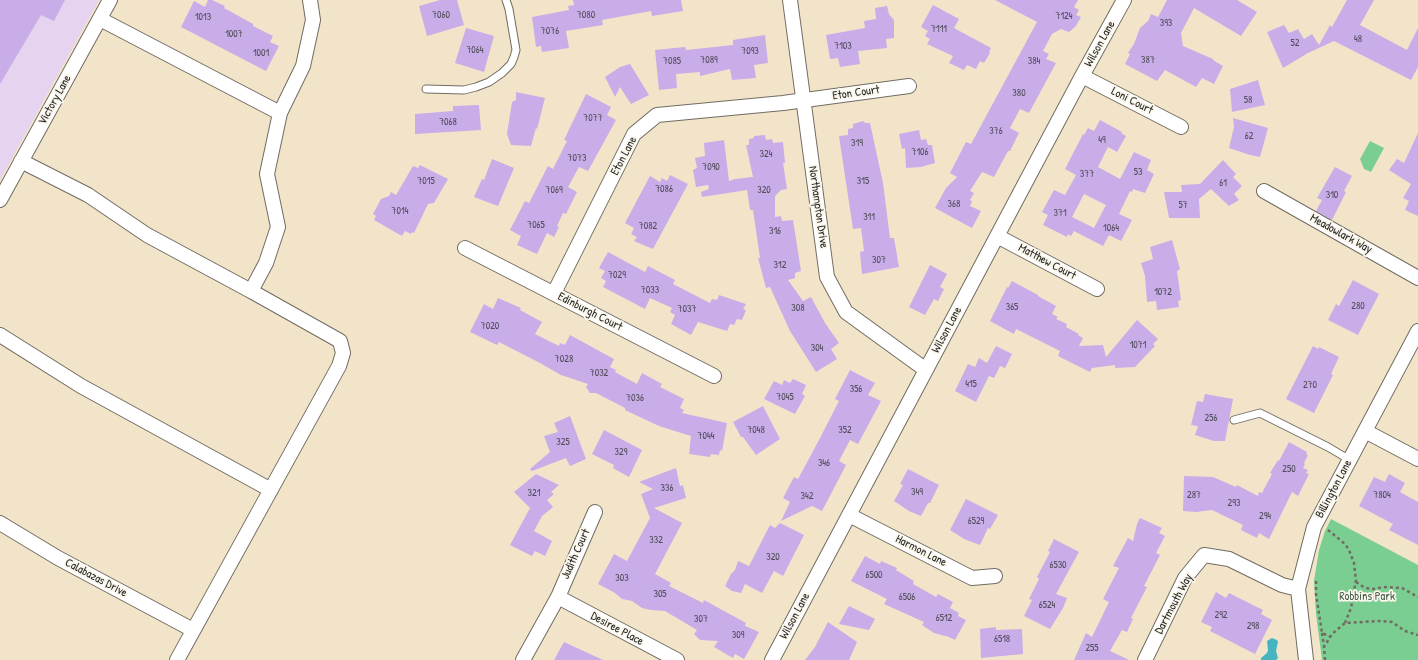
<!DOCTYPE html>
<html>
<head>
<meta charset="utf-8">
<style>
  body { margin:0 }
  canvas { display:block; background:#f2e4c9 }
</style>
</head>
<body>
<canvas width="1418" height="660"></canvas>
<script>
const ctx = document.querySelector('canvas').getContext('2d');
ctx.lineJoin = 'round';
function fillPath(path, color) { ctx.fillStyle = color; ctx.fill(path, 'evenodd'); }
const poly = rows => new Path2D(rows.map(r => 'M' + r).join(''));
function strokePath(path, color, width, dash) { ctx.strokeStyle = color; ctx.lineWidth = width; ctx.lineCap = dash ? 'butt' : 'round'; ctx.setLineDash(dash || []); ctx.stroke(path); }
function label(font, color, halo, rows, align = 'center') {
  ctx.font = font + ' "Patrick Hand",sans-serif'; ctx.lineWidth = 3.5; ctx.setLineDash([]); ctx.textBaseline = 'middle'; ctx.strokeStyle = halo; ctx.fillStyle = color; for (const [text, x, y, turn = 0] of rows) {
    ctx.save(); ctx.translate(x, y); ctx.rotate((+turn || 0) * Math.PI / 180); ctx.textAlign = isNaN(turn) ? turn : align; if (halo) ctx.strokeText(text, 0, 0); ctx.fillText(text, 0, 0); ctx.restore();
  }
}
fillPath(poly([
  [0,0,99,0,0,180]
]), '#e5d3f0');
fillPath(poly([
  [1370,141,1384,148,1371,172,1364,169,1360,159],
  [1331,519,1418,565,1418,660,1322,660,1316,614,1314,581,1319,550,1325,531]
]), '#7ace91');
fillPath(poly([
  [1272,638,1277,640,1278,642,1276,651,1278,658,1276,660,1261,660,1261,658,1267,653,1268,650,1267,641]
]), '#47b4c2');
fillPath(poly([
  [0,0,65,0,54,21,41,15,0,84],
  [208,0,212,0,225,6,224,8,253,24,253,26,273,36,270,42,279,46,266,71,181,27,194,1,205,7],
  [440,0,457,0,464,25,427,36,419,6],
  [573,0,681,0,683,11,652,16,651,11,602,20,603,25,566,31,569,48,542,52,541,46,536,47,532,17,569,10,568,6,574,5],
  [995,0,1078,0,1074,7,1079,10,1076,15,1081,17,1076,26,1069,32,1061,29,1052,34,1043,51,1049,54,1046,59,1056,63,1029,113,1020,109,1010,128,1019,133,1010,151,1008,151,994,177,982,172,970,191,974,193,970,200,972,201,970,206,981,211,972,228,935,208,946,188,957,177,950,173,966,142,971,144,1037,22],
  [1167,0,1237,0,1257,12,1241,36,1194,8,1181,33,1183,46,1213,59,1213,60,1223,66,1214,84,1202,78,1196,87,1165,70,1157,81,1125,64,1130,54,1128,53,1134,44,1140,28,1148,21,1151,14,1158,17],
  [1347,0,1374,0,1360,25,1407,50,1418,28,1418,67,1411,80,1334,41,1308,53,1283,68,1267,32,1284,25,1289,33,1298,29,1304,39,1312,34,1319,45,1330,25,1332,27],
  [933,5,959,19,954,28,991,48,989,52,990,53,984,63,980,61,976,69,967,65,964,70,949,63,953,56,927,44,930,39,925,36,928,31,921,27],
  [887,6,889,14,894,20,894,38,886,39,887,48,858,51,860,64,840,67,838,58,830,59,826,35,865,28,864,21,876,19,875,8],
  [466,28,494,36,484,72,455,63],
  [765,35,768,63,754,65,756,78,732,80,730,69,700,76,700,72,676,74,677,88,659,90,655,50,685,47,686,50,733,45,733,40],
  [630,64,649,95,631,104,620,87,615,97,605,77,620,67],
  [1258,80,1265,105,1232,112,1230,89],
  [516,92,545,98,537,129,536,128,531,146,511,145,507,134,512,102,516,100],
  [586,94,611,107,607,115,616,120,588,171,579,167,568,187,577,192,566,214,563,213,557,226,559,227,554,237,547,233,537,254,517,245,521,236,510,230,525,201,529,203,548,166,553,169,567,141,564,140],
  [479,105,481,130,415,134,415,114,453,111,453,106],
  [1233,118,1268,128,1260,157,1250,155,1229,148,1234,127],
  [1100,120,1122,132,1121,133,1126,136,1117,152,1108,147,1098,167,1120,179,1134,152,1151,160,1147,170,1154,174,1145,193,1133,189,1132,192,1130,191,1119,214,1132,220,1121,241,1109,235,1103,246,1074,231,1071,236,1068,234,1067,237,1043,225,1048,215,1042,212,1054,190,1065,195,1076,175,1065,169,1083,134,1084,135,1088,128,1094,131],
  [1084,194,1106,205,1094,228,1072,217],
  [863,121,865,123,870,123,883,183,890,238,894,238,899,267,862,274,860,252,864,251,861,228,853,229,839,136,848,135,848,129,853,128,853,124],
  [919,130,921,140,926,139,928,145,932,145,935,163,921,167,906,168,905,148,902,149,899,134],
  [1418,133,1418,216,1405,210,1409,201,1403,198,1411,184,1389,170,1397,159,1404,163],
  [765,135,766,140,772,139,773,143,783,142,785,163,783,163,787,189,781,190,775,196,775,217,781,216,782,221,793,220,801,271,795,273,795,278,788,280,803,301,811,297,825,323,839,343,831,349,837,359,816,372,790,331,770,287,766,288,758,258,760,258,753,210,750,210,747,190,702,197,701,192,709,189,708,185,696,187,693,170,697,168,695,158,705,156,704,143,724,140,729,181,735,179,753,177,746,145,749,145,749,139,754,138,754,136],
  [492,159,514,168,498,206,474,197,482,179,484,180],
  [1223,160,1236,174,1233,177,1242,186,1234,194,1239,200,1229,206,1211,189,1199,199,1200,218,1169,218,1164,192,1182,192,1181,185,1200,184],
  [420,165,448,179,434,203,428,204,414,233,412,232,411,234,405,231,402,236,374,220,376,216,373,214,381,199,389,196,391,192,396,195,413,166,418,168],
  [1335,167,1352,176,1344,191,1346,192,1332,220,1316,211,1322,200,1317,198],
  [670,175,688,184,653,249,634,241,637,237,631,234,634,228,625,223,650,176,660,182,662,178,667,181],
  [1172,240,1180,269,1177,271,1181,300,1178,301,1179,307,1157,310,1156,301,1147,302,1145,276,1141,263,1153,259,1150,247],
  [608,252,645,272,648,266,675,280,673,284,710,303,712,299,717,300,719,295,746,304,743,309,746,310,742,320,737,319,734,325,730,324,727,331,698,322,691,335,671,324,675,315,670,312,672,308,650,298,645,309,603,287,606,281,601,278,605,271,599,268],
  [930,265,947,274,940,287,944,289,938,301,934,299,925,315,909,307],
  [1353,280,1379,294,1358,335,1328,320,1336,304,1339,306],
  [1012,281,1038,295,1038,296,1056,306,1052,314,1058,317,1056,319,1067,324,1066,327,1079,334,1078,335,1083,338,1079,346,1103,345,1106,357,1137,320,1158,339,1153,344,1155,346,1135,367,1115,368,1115,365,1092,368,1090,372,1058,356,1060,351,1016,329,1014,334,990,321,1007,287,1008,288],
  [498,298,521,308,520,310,542,322,535,334,559,346,560,343,565,345,570,335,614,359,610,367,616,370,615,372,637,384,642,373,662,384,660,387,684,399,680,408,684,410,682,413,727,423,722,451,720,450,719,455,711,454,710,457,689,454,691,436,659,426,625,410,625,408,596,393,590,393,586,387,588,384,561,375,540,363,499,342,497,345,470,332,484,304,493,309],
  [996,346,1012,354,1005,368,1000,366,994,378,989,376,976,402,955,391,968,364,975,367,979,358,987,363],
  [1313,346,1318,349,1319,347,1339,357,1331,374,1333,375,1314,413,1286,399],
  [850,370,875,383,868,395,881,401,858,444,850,440,839,461,846,465,822,511,812,506,781,521,790,502,783,498,794,477,798,479,819,440,839,401,835,399],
  [793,379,806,385,802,394,805,396,795,414,764,399,774,381,782,385,784,380,790,383],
  [1205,394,1233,399,1225,441,1214,441,1195,435,1198,426,1191,425,1197,401,1203,402],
  [763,406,780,439,756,455,743,437,741,437,733,422],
  [570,416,586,459,570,466,566,458,532,471,530,469,550,452,544,436,558,432,554,423],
  [604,430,642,450,629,477,613,468,614,465,592,454],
  [1289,442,1307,452,1306,454,1308,455,1304,463,1305,464,1303,468,1308,470,1306,473,1309,474,1298,496,1292,492,1269,539,1259,533,1257,538,1241,530,1243,525,1212,510,1196,512,1183,511,1184,476,1213,477,1236,487,1237,485,1258,496,1259,492,1262,493,1272,474,1270,473,1278,460,1279,461],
  [676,468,680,486,683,485,686,498,654,508,682,523,655,574,671,583,669,586,703,603,704,600,746,623,745,626,759,632,744,659,735,654,733,658,714,647,718,641,700,640,694,634,697,630,665,611,651,610,642,608,632,601,622,599,615,593,598,584,614,554,627,561,650,518,641,494,653,489,639,482],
  [908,469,939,485,930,503,928,503,921,516,909,511,894,501,903,485,900,484],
  [536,474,559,485,551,492,554,494,547,500,553,507,542,516,534,531,552,541,545,556,535,551,532,556,510,545,530,508,514,492],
  [1389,474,1405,483,1400,492,1418,502,1418,545,1389,530,1393,524,1359,506,1374,477,1385,482],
  [966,499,998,515,990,529,988,528,980,545,964,539,950,530],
  [1140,518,1162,528,1159,533,1165,536,1156,553,1160,555,1144,586,1147,587,1131,618,1133,619,1127,632,1122,630,1110,651,1129,660,1074,660,1086,633,1092,637,1109,602,1103,599,1119,568,1113,566,1128,538,1133,541,1137,524],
  [780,523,804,535,783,576,774,571,762,593,745,584,741,593,732,591,725,586,731,574,735,570,738,561,749,566,770,525,775,528],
  [1054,539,1079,552,1056,594,1067,598,1063,608,1050,629,1024,616,1032,600,1029,599,1039,579,1037,577,1050,552,1048,551],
  [865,556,880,564,881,561,897,568,896,570,914,581,913,584,936,597,938,594,953,602,950,608,959,613,958,616,966,620,955,640,949,637,934,633,922,625,924,622,884,604,887,599,851,581],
  [1216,592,1226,598,1229,593,1263,610,1261,614,1272,620,1255,654,1210,631,1212,627,1201,622],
  [849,606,875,619,869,630,839,624],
  [828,622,857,642,849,660,805,660,815,647],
  [996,627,996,630,1022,629,1023,654,981,658,980,629],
  [564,642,603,660,554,660]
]), '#c8ade9');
const service = poly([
  [426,89,464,90,476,87,489,82,502,73,511,64,514,57,516,50,509,9,506,0],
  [1234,420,1260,413,1328,447,1350,460]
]);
const minor = poly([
  [790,0,827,277,846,312,926,370],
  [100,19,280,113],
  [1082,76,1181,127],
  [21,161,88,195,147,235,251,291],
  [1264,191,1418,278],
  [0,200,110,0],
  [997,236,1097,289],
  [465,248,714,376],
  [554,293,634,134,657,115,783,103,909,86],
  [0,335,81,386,271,490],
  [1365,431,1418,459],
  [849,515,972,578,995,576],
  [0,523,58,558,193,630],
  [558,597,677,660],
  [177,660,339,366,343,353,340,341,251,291,266,263,278,227,267,174,280,113,303,66,313,20,310,0],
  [523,660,558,597,595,512],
  [772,660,1082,76,1124,0],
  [1145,660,1185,578,1204,555,1229,559,1282,585,1298,589],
  [1306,660,1298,589,1314,527,1418,331]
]);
strokePath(service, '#716c62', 9);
strokePath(minor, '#716c62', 16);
strokePath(poly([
  [1328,530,1345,544,1349,550,1354,563,1356,580,1351,608,1345,623],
  [1316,581,1316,594,1322,633,1331,637],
  [1356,582,1365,588,1374,589,1383,587,1402,588,1418,597],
  [1322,633,1324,646],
  [1325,660,1324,647,1332,634,1345,623,1379,621,1392,622,1405,631,1418,635]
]), '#716c62', 2.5, [3, 3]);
strokePath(service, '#fff', 7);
strokePath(minor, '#fff', 14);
label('10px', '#524c5a', null, [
  ["7060",441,15],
  ["7080",586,15],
  ["7124",1064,16],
  ["1013",203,17],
  ["393",1166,23],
  ["7111",939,29],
  ["7076",550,31],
  ["1007",234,34],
  ["48",1358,39],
  ["52",1295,43],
  ["7103",843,46],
  ["7064",475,50],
  ["7093",750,51],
  ["1001",261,53],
  ["7089",709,60],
  ["387",1148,60],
  ["7085",672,61],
  ["384",1034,61],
  ["380",1019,93],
  ["58",1248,100],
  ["7077",593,118],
  ["7068",448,122],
  ["376",996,131],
  ["62",1249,136],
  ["49",1102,140],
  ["319",857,143],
  ["7106",920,152],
  ["324",766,154],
  ["7073",577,158],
  ["7090",711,167],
  ["53",1138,172],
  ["377",1087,174],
  ["7015",426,181],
  ["315",863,181],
  ["61",1223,183],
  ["7086",664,189],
  ["7069",554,190],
  ["320",764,190],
  ["310",1332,195],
  ["368",954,204],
  ["57",1183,205],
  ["7014",400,211],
  ["371",1060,213],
  ["311",869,217],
  ["7065",536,225],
  ["7082",648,226],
  ["1064",1111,228],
  ["316",775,231],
  ["307",879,260],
  ["312",780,265],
  ["7029",617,275],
  ["7033",650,290],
  ["1072",1163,292],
  ["280",1358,306],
  ["365",1012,307],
  ["308",798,308],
  ["7037",687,309],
  ["7020",490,326],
  ["1071",1138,345],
  ["304",817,348],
  ["7028",564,359],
  ["7032",599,373],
  ["415",971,384],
  ["270",1310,385],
  ["356",856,389],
  ["7045",785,397],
  ["7036",635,398],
  ["256",1211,418],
  ["7048",756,430],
  ["352",845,430],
  ["7044",706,436],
  ["325",563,442],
  ["329",621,452],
  ["346",824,463],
  ["250",1289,469],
  ["336",667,488],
  ["349",917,492],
  ["321",534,493],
  ["287",1194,495],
  ["7804",1382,495],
  ["342",807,496],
  ["293",1234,503],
  ["294",1265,516],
  ["6529",976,521],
  ["332",656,540],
  ["320",773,557],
  ["6530",1058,565],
  ["6500",874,575],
  ["303",622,578],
  ["305",660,594],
  ["6506",907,597],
  ["6524",1047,605],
  ["292",1221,615],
  ["6512",944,618],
  ["307",701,619],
  ["298",1253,626],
  ["309",738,635],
  ["6518",1002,639],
  ["255",1092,648]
]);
label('12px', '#2b2b2b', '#fbf7ec', [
  ["Wilson Lane",1100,44,-61],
  ["Eton Court",856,93,-8],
  ["Victory Lane",55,100,-61],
  ["Loni Court",1132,101,27],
  ["Eton Lane",624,156,-62],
  ["Northampton Drive",818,207,82],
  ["Meadowlark Way",1341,234,29],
  ["Matthew Court",1047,262,28],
  ["Edinburgh Court",590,312,27],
  ["Wilson Lane",947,330,-62],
  ["Billington Lane",1334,489,-62],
  ["Harmon Lane",921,551,27],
  ["Judith Court",576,554,-66],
  ["Calabazas Drive",96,578,28],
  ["Dartmouth Way",1174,604,-62],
  ["Wilson Lane",795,616,-62],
  ["Desiree Place",617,629,28]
]);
label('12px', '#435c4a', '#fbf7ec', [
  ["Robbins Park",1367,597]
]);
</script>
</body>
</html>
